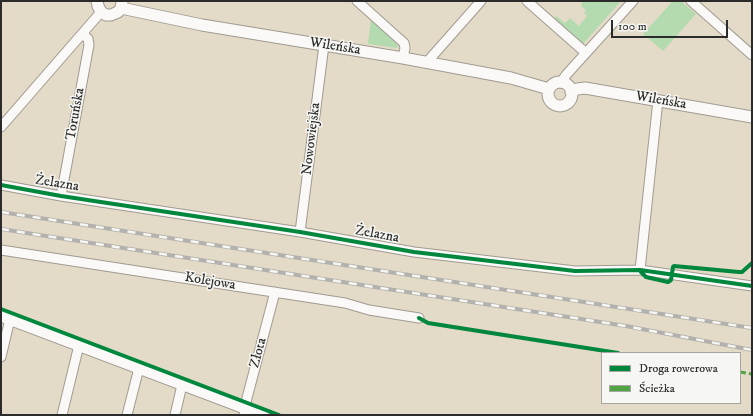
<!DOCTYPE html>
<html>
<head>
<meta charset="utf-8">
<style>
  body { margin:0 }
  #map { position:relative; width:753px; height:416px; overflow:hidden; background:#e3dac7; font-family:"IM FELL DW Pica",serif }
  canvas { display:block }
  .frame { position:absolute; inset:0; border:2px solid #2b2b2b; pointer-events:none }
  .legend { position:absolute; left:601px; top:352px; width:140px; height:52px; box-sizing:border-box; background:#f6f6f2; border:1px solid #a5a5a2; margin:0; padding:5px 7px; list-style:none; font-size:12px; color:#2b2b2b }
  .legend li { display:flex; align-items:center; gap:8px; height:20px }
  .legend b { width:20px; border:1px solid #a5a5a2 }
  .scale { position:absolute; left:611px; top:20px; width:117px; height:18px; box-sizing:border-box; border:2px solid #2b2b2b; border-top:0; padding-left:5px; font-size:12px; line-height:14px; white-space:nowrap; color:#2b2b2b; -webkit-text-stroke:3px #f6f6f2; paint-order:stroke }
</style>
</head>
<body>
<div id="map">
<canvas width="753" height="416"></canvas>
<div class="frame"></div>
<ul class="legend">
<li><b style="height:5px;background:#00873e"></b>Droga rowerowa</li>
<li><b style="height:5px;background:#51a443"></b>Ścieżka</li>
</ul>
<div class="scale">100 m</div>
</div>
<script>
const ctx = document.querySelector('canvas').getContext('2d');
ctx.lineJoin = 'round';
function fillPath(path, color) { ctx.fillStyle = color; ctx.fill(path, 'evenodd'); }
const poly = rows => new Path2D(rows.map(r => 'M' + r).join(''));
function strokePath(path, color, width, dash) { ctx.strokeStyle = color; ctx.lineWidth = width; ctx.lineCap = dash ? 'butt' : 'round'; ctx.setLineDash(dash || []); ctx.stroke(path); }
function label(font, color, halo, rows, align = 'center') {
  ctx.font = font + ' "IM FELL DW Pica",serif'; ctx.lineWidth = 3; ctx.setLineDash([]); ctx.textBaseline = 'middle'; ctx.strokeStyle = halo; ctx.fillStyle = color; for (const [text, x, y, turn = 0] of rows) {
    ctx.save(); ctx.translate(x, y); ctx.rotate((+turn || 0) * Math.PI / 180); ctx.textAlign = isNaN(turn) ? turn : align; if (halo) ctx.strokeText(text, 0, 0); ctx.fillText(text, 0, 0); ctx.restore();
  }
}
fillPath(poly([
  [583,1,621,1,583,44,554,18,556,16,565,23,570,18,579,26,587,16,584,13,586,10,581,6],
  [673,1,681,1,696,14,663,51,643,34],
  [371,19,395,41,398,46,397,48,368,44]
]), '#b3dbaf');
const minor = poly([
  [357,1,404,43,405,48,403,58],
  [527,1,586,53],
  [691,1,752,55],
  [427,62,481,1],
  [561,83,566,75,633,1],
  [1,127,101,12],
  [1,185,61,196,300,232,414,252,575,271,640,270,752,286],
  [61,196,89,45,88,39,83,34],
  [300,232,324,45],
  [1,250,345,303,369,310,419,318],
  [640,270,658,100],
  [1,357,10,319],
  [62,415,79,345],
  [127,415,139,368],
  [175,415,182,385],
  [244,415,247,398,275,292]
]);
const tertiary = poly([
  [97,1,98,6,101,12,106,15,111,15,118,12,121,8,122,2],
  [121,8,202,25,403,58,511,78,549,89],
  '548 94a12 12 0 1 1 24 0a12 12 0 1 1-24 0Z',
  [571,92,577,89,585,88,752,117],
  [1,316,263,415]
]);
strokePath(minor, '#a09b91', 11);
strokePath(tertiary, '#a09b91', 13);
strokePath(minor, '#fbf9f7', 9);
strokePath(tertiary, '#fbf9f7', 11);
const rail = poly([
  [1,212,752,328],
  [1,229,626,326,752,350]
]);
strokePath(rail, '#b3b1ae', 4);
strokePath(rail, '#f6f6f2', 2.5, [8]);
strokePath(poly([
  [740,372,752,374]
]), '#51a443', 3, [6, 3]);
strokePath(poly([
  [1,185,61,196,300,232,414,252,575,271,640,270,752,286],
  [641,272,646,277,668,282,671,280,673,267,674,266,739,272,742,272,752,263],
  [1,309,279,415],
  [419,318,428,323,618,353]
]), '#00873e', 4);
label('14px', '#2b2b2b', '#f6f6f2', [
  ["Wileńska",335,47,9],
  ["Wileńska",661,101,10],
  ["Toruńska",76,114,-80],
  ["Nowowiejska",312,139,-83],
  ["Żelazna",57,184,9],
  ["Żelazna",377,235,10],
  ["Kolejowa",210,282,9],
  ["Złota",259,353,-75]
]);
</script>
</body>
</html>
